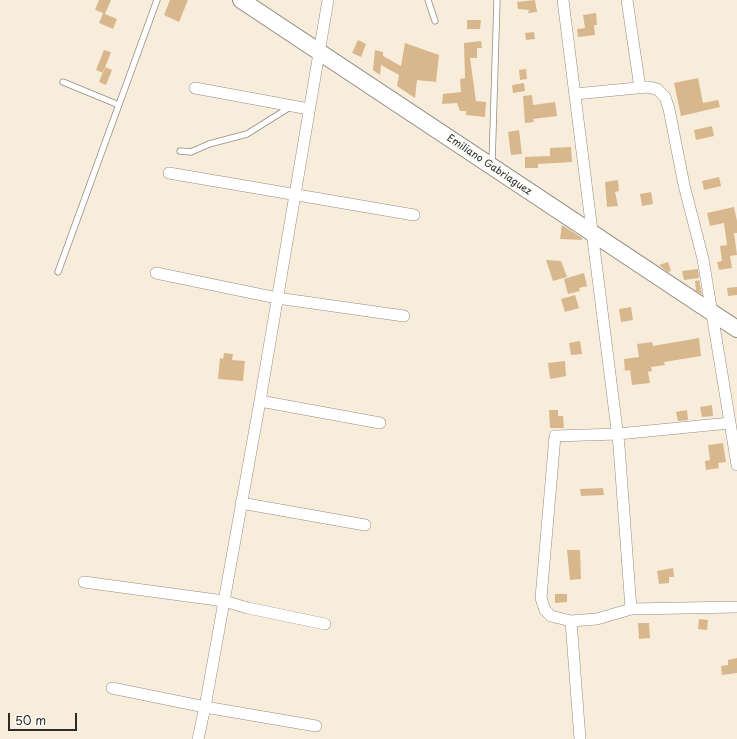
<!DOCTYPE html>
<html>
<head>
<meta charset="utf-8">
<style>
  body { margin:0 }
  #map { position:relative; width:737px; height:739px; overflow:hidden; background:#f8eddb; font-family:"Playpen Sans",sans-serif }
  canvas { display:block }
  .scale { position:absolute; left:8px; top:713px; width:69px; height:18px; box-sizing:border-box; border:2px solid #2b2b2b; border-top:0; padding-left:5px; font-size:12px; line-height:14px; white-space:nowrap; color:#2b2b2b; -webkit-text-stroke:3px #fdfcf7; paint-order:stroke }
</style>
</head>
<body>
<div id="map">
<canvas width="737" height="739"></canvas>
<div class="scale">50 m</div>
</div>
<script>
const ctx = document.querySelector('canvas').getContext('2d');
ctx.lineJoin = 'round';
function fillPath(path, color) { ctx.fillStyle = color; ctx.fill(path, 'evenodd'); }
const poly = rows => new Path2D(rows.map(r => 'M' + r).join(''));
function strokePath(path, color, width, dash) { ctx.strokeStyle = color; ctx.lineWidth = width; ctx.lineCap = dash ? 'butt' : 'round'; ctx.setLineDash(dash || []); ctx.stroke(path); }
function label(font, color, halo, rows, align = 'center') {
  ctx.font = font + ' "Playpen Sans",sans-serif'; ctx.lineWidth = 3.5; ctx.setLineDash([]); ctx.textBaseline = 'middle'; ctx.strokeStyle = halo; ctx.fillStyle = color; for (const [text, x, y, turn = 0] of rows) {
    ctx.save(); ctx.translate(x, y); ctx.rotate((+turn || 0) * Math.PI / 180); ctx.textAlign = isNaN(turn) ? turn : align; if (halo) ctx.strokeText(text, 0, 0); ctx.fillText(text, 0, 0); ctx.restore();
  }
}
fillPath(poly([
  [99,0,111,0,105,14,117,19,113,29,99,23,103,13,95,10],
  [170,0,188,0,179,22,164,15],
  [535,0,537,12,528,13,529,10,518,9,517,2],
  [596,13,597,25,594,25,595,35,578,37,577,29,585,28,583,15],
  [467,20,481,20,480,29,467,29],
  [534,32,535,39,526,40,525,33],
  [358,40,366,44,361,57,352,53],
  [481,41,482,48,477,48,477,58,470,58,476,101,486,102,485,117,466,115,466,111,460,111,457,103,442,104,443,94,461,92,460,79,465,78,464,43],
  [405,43,439,55,436,82,417,80,415,98,397,86,399,75,381,65,380,75,373,70,375,50,383,52,383,56,401,66],
  [104,50,111,52,103,73,96,70],
  [105,67,112,70,106,85,99,82],
  [526,69,527,79,520,80,519,70],
  [698,78,703,103,718,100,720,107,681,116,674,83],
  [524,83,525,91,513,93,512,85],
  [532,95,533,105,555,102,557,116,533,119,534,122,525,123,523,96],
  [712,126,714,136,696,140,694,130],
  [519,130,522,154,511,155,508,132],
  [571,147,572,162,538,164,538,168,525,168,525,157,550,156,550,148],
  [719,177,721,186,704,190,702,181],
  [618,180,619,191,615,192,618,206,607,207,605,182],
  [651,192,653,204,642,206,640,194],
  [734,207,737,221,737,233,734,233,737,255,730,256,732,268,719,270,717,262,722,261,720,246,727,245,724,223,710,226,707,213],
  [562,225,582,238,582,240,560,239],
  [546,260,561,261,567,277,553,281],
  [668,262,671,271,668,272,659,265],
  [698,269,699,278,684,280,682,271],
  [584,273,587,286,579,288,580,291,568,294,564,279],
  [699,280,702,294,696,291,695,281],
  [737,287,737,295,728,296,727,288],
  [575,295,579,308,565,312,561,299],
  [631,307,633,320,621,322,619,309],
  [699,338,701,356,664,362,665,365,651,367,652,371,648,372,650,383,632,385,630,370,625,371,624,359,639,357,637,344,652,342,653,346],
  [580,341,582,354,571,355,569,343],
  [224,353,233,354,232,360,245,361,243,381,218,379,220,358,223,359],
  [565,361,566,376,550,379,548,363],
  [712,405,713,416,702,417,700,407],
  [549,410,558,410,558,416,563,416,564,428,550,428],
  [687,410,688,420,678,421,676,412],
  [723,443,726,462,718,463,719,468,706,470,705,461,710,460,708,445],
  [603,488,604,495,581,496,580,489],
  [567,550,580,550,581,579,570,580],
  [673,568,674,577,669,577,669,583,659,584,657,571],
  [555,594,567,594,567,602,555,603],
  [699,619,708,620,707,630,698,629],
  [638,623,649,623,650,638,639,639],
  [737,658,737,673,722,675,721,666,728,665,728,660]
]), '#d8b78d');
const service = poly([
  [428,0,435,21],
  [63,82,119,105],
  [180,151,191,152,209,144,247,134,290,107],
  [492,164,497,0],
  [58,272,157,0]
]);
const minor = poly([
  [563,0,619,446,631,609],
  [627,0,640,88],
  [195,88,309,109],
  [575,94,647,87,657,89,665,97,669,109,684,185,703,259,737,465],
  [169,173,414,215],
  [156,273,277,298,404,316],
  [260,401,380,423],
  [241,503,365,525],
  [84,582,224,601,248,608,325,624],
  [571,621,551,616,545,610,541,598,555,436,618,434,730,423],
  [112,688,205,707,316,726],
  [198,739,205,707,260,401,328,0],
  [580,739,571,621,597,619,631,609,737,607]
]);
const secondary = poly([
  [241,0,737,329]
]);
strokePath(service, '#928c83', 7);
strokePath(minor, '#928c83', 12);
strokePath(secondary, '#928c83', 18);
strokePath(service, '#fff', 5.5);
strokePath(minor, '#fff', 11);
strokePath(secondary, '#fff', 16);
label('10px', '#2b2b2b', '#fdfcf7', [
  ["Emiliano Gabriaguez",489,165,34]
]);
</script>
</body>
</html>
